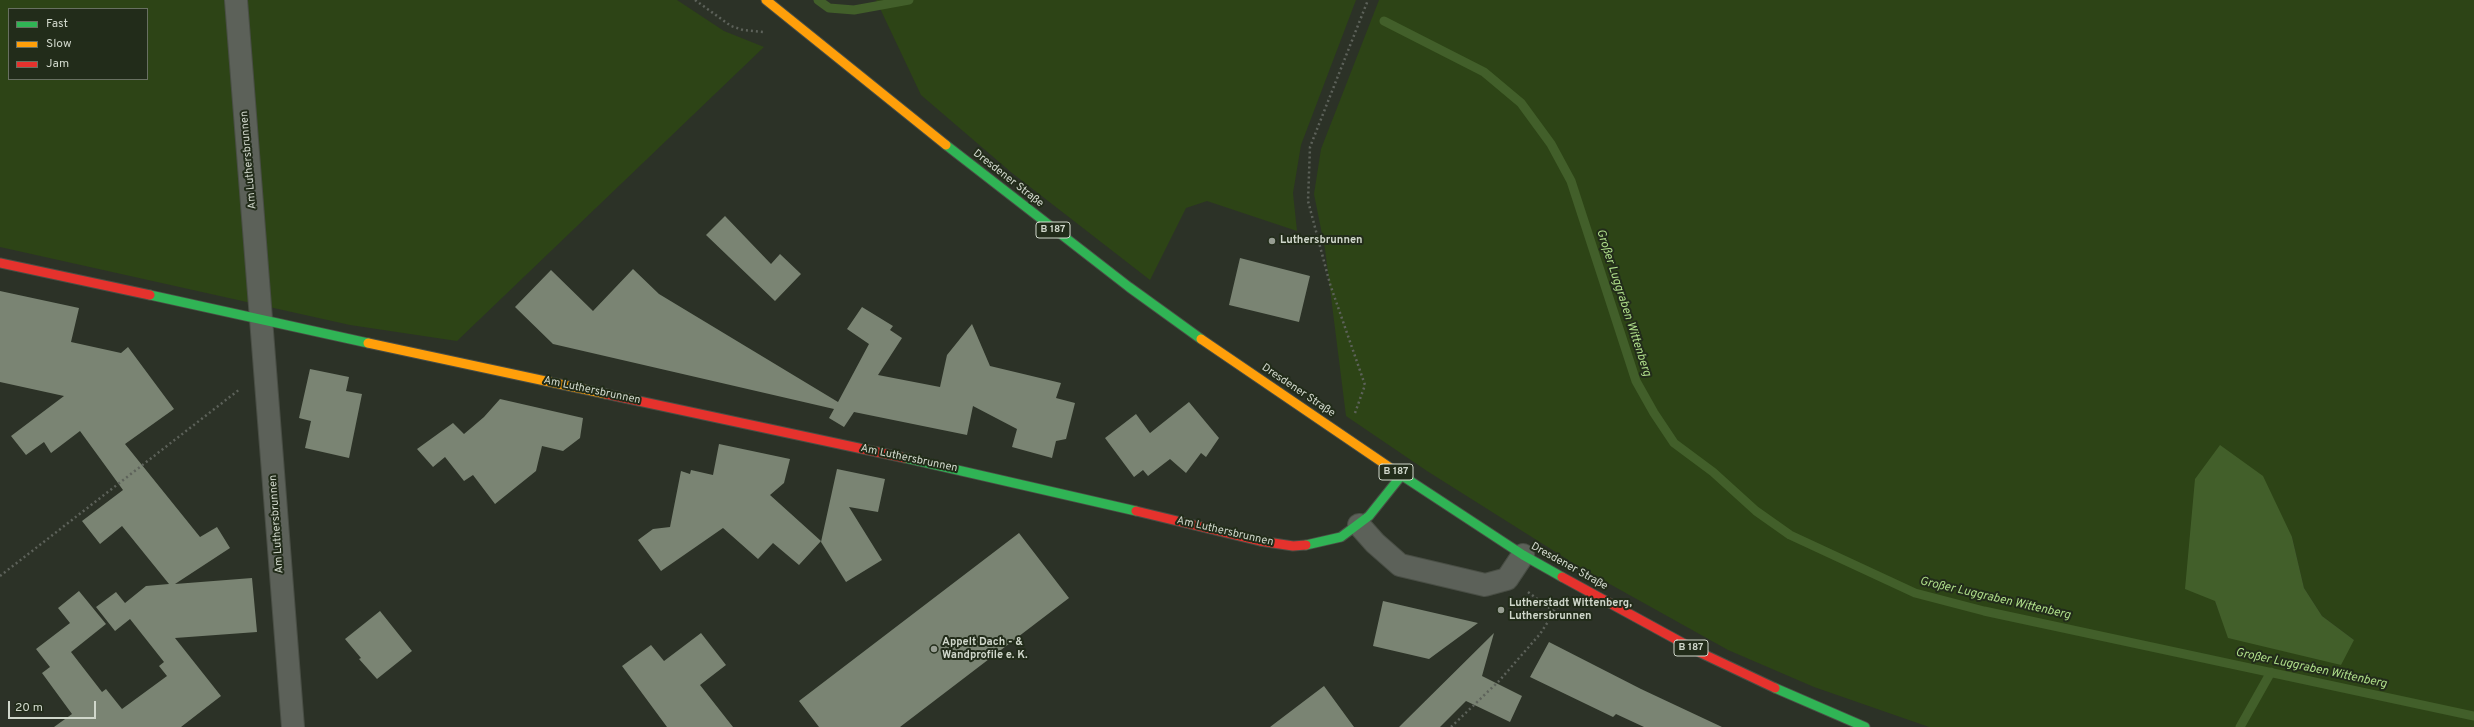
<!DOCTYPE html>
<html>
<head>
<meta charset="utf-8">
<style>
  body { margin:0 }
  #map { position:relative; width:2474px; height:727px; overflow:hidden; background:#2c3227; font-family:Overpass,sans-serif }
  canvas { display:block }
  .legend { position:absolute; left:8px; top:8px; width:140px; height:72px; box-sizing:border-box; background:#222c1a; border:1px solid #687061; margin:0; padding:5px 7px; list-style:none; font-size:12px; color:#d0d7cb }
  .legend li { display:flex; align-items:center; gap:8px; height:20px }
  .legend b { width:20px; border:1px solid #687061 }
  .scale { position:absolute; left:8px; top:701px; width:88px; height:18px; box-sizing:border-box; border:2px solid #d0d7cb; border-top:0; padding-left:5px; font-size:12px; line-height:14px; white-space:nowrap; color:#d0d7cb; -webkit-text-stroke:3px #222c1a; paint-order:stroke }
</style>
</head>
<body>
<div id="map">
<canvas width="2474" height="727"></canvas>
<ul class="legend">
<li><b style="height:5px;background:#30b455"></b>Fast</li>
<li><b style="height:5px;background:#ff9f0a"></b>Slow</li>
<li><b style="height:5px;background:#e5322d"></b>Jam</li>
</ul>
<div class="scale">20 m</div>
</div>
<script>
const ctx = document.querySelector('canvas').getContext('2d');
ctx.lineJoin = 'round';
function fillPath(path, color) { ctx.fillStyle = color; ctx.fill(path, 'evenodd'); }
const poly = rows => new Path2D(rows.map(r => 'M' + r).join(''));
function strokePath(path, color, width, dash) { ctx.strokeStyle = color; ctx.lineWidth = width; ctx.lineCap = dash ? 'butt' : 'round'; ctx.setLineDash(dash || []); ctx.stroke(path); }
function label(font, color, halo, rows, align = 'center') {
  ctx.font = font + ' Overpass,sans-serif'; ctx.lineWidth = 4; ctx.setLineDash([]); ctx.textBaseline = 'middle'; ctx.strokeStyle = halo; ctx.fillStyle = color; for (const [text, x, y, turn = 0] of rows) {
    ctx.save(); ctx.translate(x, y); ctx.rotate((+turn || 0) * Math.PI / 180); ctx.textAlign = isNaN(turn) ? turn : align; if (halo) ctx.strokeText(text, 0, 0); ctx.fillText(text, 0, 0); ctx.restore();
  }
}
fillPath(poly([
  [0,0,677,0,724,31,764,47,457,341,350,325,0,247],
  [9,9,147,9,147,79,9,79],
  [876,0,1356,0,1301,145,1293,193,1297,231,1207,201,1186,208,1150,280,1012,173,921,95],
  [1379,0,2474,0,2474,727,1929,727,1814,687,1728,650,1581,568,1427,471,1346,416,1325,249,1314,194,1321,149],
  [2292,537,2304,588,2322,616,2354,640,2229,638,2215,601]
]), '#2d4416');
fillPath(poly([
  [2220,445,2263,476,2292,537,2304,588,2322,616,2354,640,2341,665,2228,638,2215,601,2185,589,2195,479]
]), '#425f2a');
strokePath(poly([
  [818,0,829,8,854,10,909,0],
  [1384,21,1484,72,1521,103,1551,144,1571,181,1636,381,1654,413,1674,443,1713,472,1756,511,1790,535,1915,593,1984,611,2474,716],
  [2240,727,2271,672]
]), '#425f2a', 9);
fillPath(poly([
  [725,216,771,264,780,254,801,274,775,301,706,235],
  [1240,258,1310,276,1299,322,1229,305],
  [633,269,659,294,838,402,869,344,847,329,862,307,893,326,890,330,902,338,878,375,940,387,947,355,972,324,990,366,1061,383,1056,398,1075,403,1066,439,1056,441,1052,458,1012,447,1017,429,973,406,967,435,854,412,844,427,829,418,834,409,553,344,515,307,551,270,593,311],
  [0,291,79,308,71,342,121,353,128,347,174,409,125,444,200,537,217,527,230,548,175,584,252,578,257,632,175,638,221,696,181,727,54,727,72,714,42,673,50,667,36,649,70,623,58,608,79,591,106,624,71,652,102,692,106,689,122,709,167,676,159,666,164,662,130,619,115,631,96,607,116,592,125,603,146,586,169,584,122,526,100,544,82,521,123,490,80,431,51,453,44,442,26,455,11,436,64,396,0,382],
  [310,369,349,377,346,391,362,394,349,458,305,448,311,421,299,418],
  [500,399,583,418,580,438,563,451,542,446,536,471,495,504,473,475,464,481,445,457,433,467,417,449,453,423,464,434,484,417],
  [1189,402,1219,438,1206,457,1201,453,1186,473,1170,459,1148,476,1143,470,1134,477,1105,438,1136,414,1150,433],
  [719,444,790,459,784,483,770,495,821,541,799,565,773,543,758,559,723,528,661,571,638,540,653,529,670,527,681,471,690,474,691,470,713,475],
  [837,469,885,479,878,512,849,507,882,560,846,582,821,542],
  [1019,533,1069,598,900,727,819,727,799,701],
  [1383,601,1478,623,1429,659,1373,646],
  [380,611,412,651,377,679,359,659,361,658,345,639],
  [701,633,726,665,700,685,733,727,667,727,622,666,651,645,664,661],
  [1494,633,1482,676,1522,696,1510,722,1466,701,1440,727,1399,727],
  [1549,642,1641,689,1722,727,1644,727,1616,714,1613,717,1530,677],
  [1324,686,1354,727,1270,727]
]), '#7a8473');
const street = poly([
  [236,0,293,727],
  [1359,525,1375,543,1400,565,1485,585,1507,579,1523,555]
]);
const fast = poly([
  [946,145,1129,287,1201,339],
  [150,295,368,343],
  [905,458,1136,511],
  [1392,469,1523,555,1562,577],
  [1306,545,1341,537,1369,516,1401,476],
  [1775,688,1865,727]
]);
const slow = poly([
  [766,0,946,145],
  [1201,339,1392,469],
  [368,343,606,394]
]);
const jam = poly([
  [0,263,150,295],
  [606,394,905,458],
  [1136,511,1260,541,1293,546,1306,545],
  [1562,577,1701,653,1775,688]
]);
strokePath(street, '#494e45', 24);
strokePath(fast, '#494e45', 11);
strokePath(slow, '#494e45', 11);
strokePath(jam, '#494e45', 11);
strokePath(poly([
  [695,0,731,26,743,30,763,32],
  [1355,413,1365,385,1330,284,1308,201,1310,147,1368,0],
  [0,576,240,389],
  [1528,592,1555,612],
  [1451,727,1499,681,1540,634,1559,605]
]), '#5d625a', 2.5, [2, 3]);
strokePath(street, '#5c6159', 22);
strokePath(fast, '#30b455', 9);
strokePath(slow, '#ff9f0a', 9);
strokePath(jam, '#e5322d', 9);
for (const [x, y, r, color] of [
  [1272,241,4,"#979d92"],
  [1501,610,4,"#979d92"],
  [934,649,4,"#979d92"]
]) { const dot = new Path2D(); dot.arc(x, y, r, 0, 2 * Math.PI); ctx.fillStyle = color; ctx.fill(dot); strokePath(dot, '#222c1a', 1.5); }
for (const [x, y, w] of [
  [1053,230,34],
  [1396,472,34],
  [1691,648,34]
]) { const box = new Path2D(); box.roundRect(x - w / 2, y - 8, w, 16, 3); ctx.fillStyle = '#222c1a'; ctx.fill(box); strokePath(box, '#d0d7cb', 1); }
label('bold 10px', '#d0d7cb', null, [
  ["B 187",1053,230],
  ["B 187",1396,472],
  ["B 187",1691,648]
]);
label('11px', '#d0d7cb', '#222c1a', [
  ["Am Luthersbrunnen",249,160,-95],
  ["Dresdener Straße",1008,179,38],
  ["Am Luthersbrunnen",592,391,12],
  ["Dresdener Straße",1298,391,34],
  ["Am Luthersbrunnen",909,459,12],
  ["Am Luthersbrunnen",277,524,-94],
  ["Am Luthersbrunnen",1225,532,13],
  ["Dresdener Straße",1569,567,29]
]);
label('bold 11px', '#d0d7cb', '#222c1a', [
  ["Luthersbrunnen",1280,241],
  ["Lutherstadt Wittenberg,",1509,604],
  ["Luthersbrunnen",1509,617],
  ["Appelt Dach - &",942,643],
  ["Wandprofile e. K.",942,656]
], 'left');
label('italic 12px', '#afde8a', '#222c1a', [
  ["Großer Luggraben Wittenberg",1623,303,72],
  ["Großer Luggraben Wittenberg",1995,599,13],
  ["Großer Luggraben Wittenberg",2311,669,12]
]);
</script>
</body>
</html>
